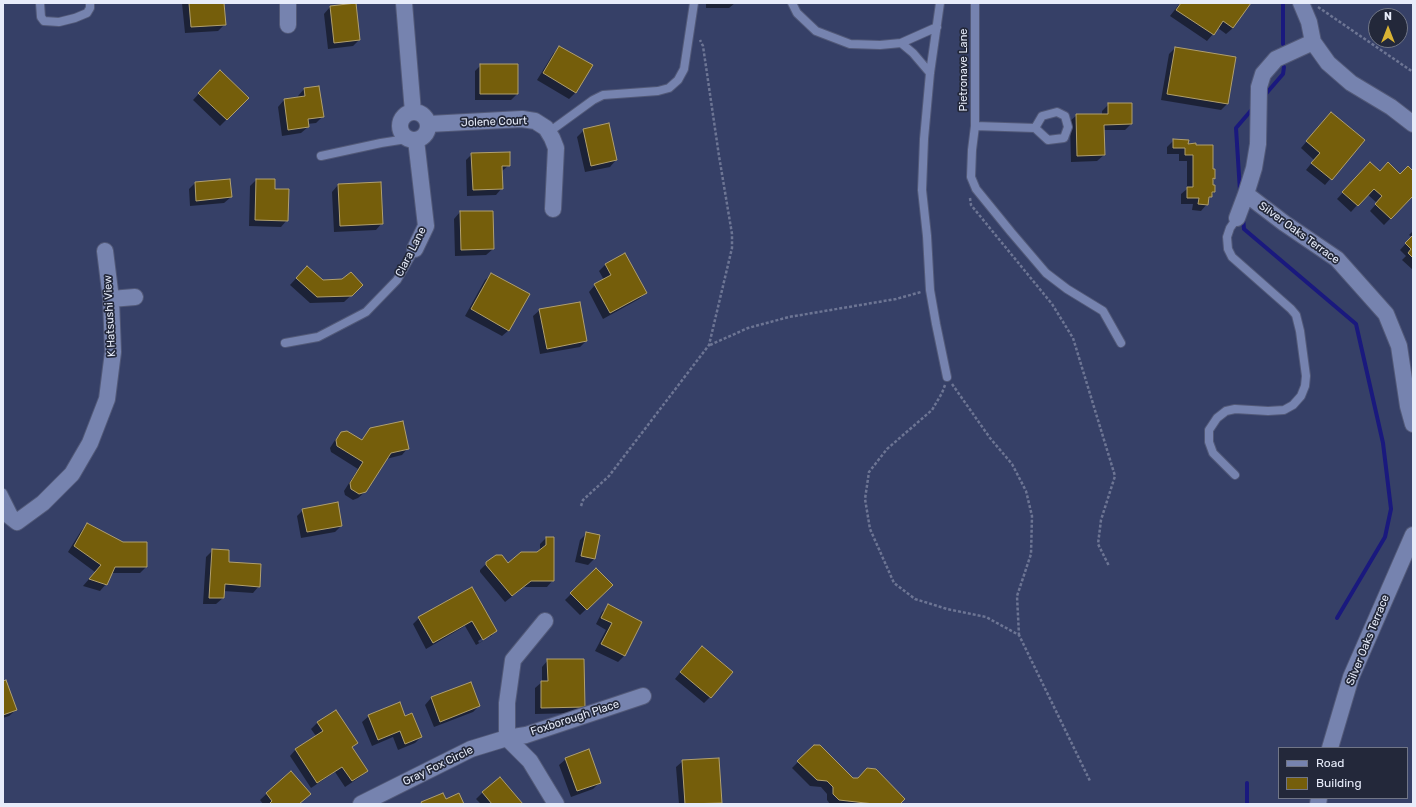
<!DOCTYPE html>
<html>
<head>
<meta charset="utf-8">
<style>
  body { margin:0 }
  #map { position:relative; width:1416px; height:807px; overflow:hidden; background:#364067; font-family:Rubik,sans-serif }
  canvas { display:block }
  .frame { position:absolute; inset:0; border:4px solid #e7ecfa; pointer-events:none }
  .legend { position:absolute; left:1278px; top:747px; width:130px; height:52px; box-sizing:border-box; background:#23283a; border:1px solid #717687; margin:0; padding:5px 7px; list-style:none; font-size:12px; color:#e7ecfa }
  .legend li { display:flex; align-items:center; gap:8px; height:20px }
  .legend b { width:20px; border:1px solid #717687 }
  .north { position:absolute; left:1368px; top:8px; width:40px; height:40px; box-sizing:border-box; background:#23283a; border:1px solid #717687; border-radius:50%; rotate:0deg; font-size:11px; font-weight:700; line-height:16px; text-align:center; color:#e7ecfa }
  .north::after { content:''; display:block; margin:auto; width:14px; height:18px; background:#d9b334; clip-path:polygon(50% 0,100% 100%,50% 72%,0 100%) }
</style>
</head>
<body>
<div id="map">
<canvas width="1416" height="807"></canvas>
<div class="frame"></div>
<ul class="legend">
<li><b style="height:5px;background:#7683af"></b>Road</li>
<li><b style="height:11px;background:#755e0b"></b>Building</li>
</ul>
<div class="north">N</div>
</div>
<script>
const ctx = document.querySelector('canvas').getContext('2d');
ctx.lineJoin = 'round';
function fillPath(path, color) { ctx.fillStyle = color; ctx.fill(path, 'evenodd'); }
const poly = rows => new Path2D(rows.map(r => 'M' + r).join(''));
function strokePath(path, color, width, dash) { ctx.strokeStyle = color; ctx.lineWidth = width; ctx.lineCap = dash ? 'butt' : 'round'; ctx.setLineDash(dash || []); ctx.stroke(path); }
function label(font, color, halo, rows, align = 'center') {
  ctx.font = font + ' Rubik,sans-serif'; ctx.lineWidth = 3.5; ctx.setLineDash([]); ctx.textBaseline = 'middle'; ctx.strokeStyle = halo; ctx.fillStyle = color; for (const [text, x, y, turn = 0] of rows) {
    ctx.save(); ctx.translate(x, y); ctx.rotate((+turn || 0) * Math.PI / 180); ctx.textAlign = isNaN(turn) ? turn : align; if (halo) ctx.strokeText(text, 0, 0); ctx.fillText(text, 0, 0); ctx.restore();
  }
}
fillPath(poly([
  [182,3,223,3,225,24,218,31,185,33],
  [706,3,735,3,729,8,706,8],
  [1180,3,1249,3,1233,28,1226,34,1218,28,1207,41,1170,16],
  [330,7,359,40,353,46,328,49,324,14],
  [559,47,576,92,569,99,537,80,553,54],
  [1175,48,1227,104,1221,110,1161,100,1169,54],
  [481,65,517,94,511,100,475,100,475,71],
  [220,71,248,98,220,126,193,100],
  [304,89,323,116,316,123,307,124,308,127,301,133,282,136,278,107,284,100,299,98,298,96],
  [1109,104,1131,124,1125,130,1103,130,1104,155,1097,161,1071,162,1070,121,1077,115,1102,115,1102,111],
  [1325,120,1363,140,1325,185,1306,170,1314,160,1301,148],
  [609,125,616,160,610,167,585,172,577,137,584,130],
  [1174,140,1186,145,1212,170,1214,170,1214,179,1212,181,1212,185,1214,192,1208,200,1207,204,1201,211,1192,210,1193,204,1181,204,1181,194,1187,189,1187,161,1179,161,1179,154,1167,154,1167,147],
  [472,154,509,165,501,172,502,188,496,195,467,196,466,160],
  [1364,169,1400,175,1413,173,1413,195,1384,225,1370,211,1377,203,1367,194,1351,212,1337,199],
  [229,180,231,197,224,203,190,206,189,189,195,183],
  [256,180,274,190,287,220,281,227,249,226,250,186],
  [338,185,382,223,376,230,334,232,332,192],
  [460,212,493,249,486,255,455,256,454,219],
  [1413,231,1413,270,1402,260,1406,256,1400,250,1412,237,1409,235],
  [625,255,646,293,639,299,603,319,589,292,595,285,604,280,599,271,605,265],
  [300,274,323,281,362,285,344,302,310,303,290,285],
  [492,274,509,330,502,336,465,316,485,280],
  [540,310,586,341,580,347,540,354,533,316],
  [371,429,408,448,402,455,386,459,365,492,358,498,353,500,345,495,344,491,358,469,331,452,330,448,335,440,342,433,361,441],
  [303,510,341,526,335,532,301,538,297,516],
  [87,524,146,567,140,573,111,573,106,584,100,591,83,586,95,572,68,552,81,531],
  [586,534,595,558,588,565,575,562,580,540],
  [546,538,553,580,547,587,524,587,505,602,480,572,480,570,487,563,508,564,538,553,540,551,540,544],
  [213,550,227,563,259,586,253,593,223,591,223,598,216,604,203,604,206,557],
  [596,569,611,585,580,615,565,600],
  [471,588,496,631,490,637,476,645,465,626,426,649,413,624,419,618],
  [490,634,490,637,479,643,478,641],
  [609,606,641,622,624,656,618,662,595,651,606,630,596,624,602,612],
  [696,653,710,697,704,703,675,679],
  [548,660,584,707,578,713,535,714,535,688,542,682,542,667],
  [3,682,16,710,9,716,3,718],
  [470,683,479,706,473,712,434,727,425,705,431,698],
  [369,716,405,717,421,737,415,743,398,750,393,737,372,746,362,722],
  [318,722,357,743,352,748,367,771,360,777,345,787,335,772,311,788,290,756,296,749,316,736,311,729],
  [814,746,852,779,899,804,830,804,827,800,827,794,821,787,810,786,792,768],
  [566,759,600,782,593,789,571,797,559,765],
  [683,761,721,803,719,804,679,804,676,767],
  [290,772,299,804,263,804,260,800],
  [483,792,521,804,481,804,476,799]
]), '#0007');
strokePath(poly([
  [1283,3,1283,44],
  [1264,96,1283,74,1284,67],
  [1240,191,1236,128,1254,107],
  [1243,218,1244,229,1356,324,1383,443,1391,509,1385,537,1337,618],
  [1247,804,1247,783]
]), '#1a197e', 4);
const building = poly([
  [189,3,224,3,226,25,191,27,189,3],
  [356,3,360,40,334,43,330,6,356,3],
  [1181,3,1251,3,1233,28,1223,21,1214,35,1176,10,1181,3],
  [559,46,593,65,576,93,543,73,559,46],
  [1175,47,1236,57,1228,104,1167,94,1175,47],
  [480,64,518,64,518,94,480,94,480,64],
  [220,70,249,98,227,120,198,93,220,70],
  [319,86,324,117,308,119,309,127,288,130,284,99,305,96,304,88,319,86],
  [1108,103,1132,103,1132,124,1104,125,1105,155,1077,156,1076,114,1108,114,1108,103],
  [1331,112,1365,140,1332,180,1311,163,1320,153,1306,141,1331,112],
  [609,123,617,160,591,166,583,129,609,123],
  [1173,139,1189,140,1188,144,1196,143,1196,145,1213,145,1213,169,1215,169,1215,179,1213,178,1213,185,1215,185,1215,192,1212,192,1212,197,1209,197,1208,205,1198,204,1199,198,1187,198,1187,187,1193,187,1193,155,1185,155,1185,148,1173,148,1173,139],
  [510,152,510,166,502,166,503,189,473,190,471,153,510,152],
  [1370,162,1380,171,1388,162,1400,174,1408,166,1413,171,1413,196,1391,219,1375,204,1382,196,1374,189,1358,206,1342,192,1370,162],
  [230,179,232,197,196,201,195,182,230,179],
  [256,179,275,179,275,189,289,189,288,221,255,220,256,179],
  [381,182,383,224,340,226,338,184,381,182],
  [460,211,493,211,494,249,461,250,460,211],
  [1413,235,1413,258,1408,253,1411,249,1405,243,1413,235],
  [625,253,647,293,610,313,594,284,611,275,605,264,625,253],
  [307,266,323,280,342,279,351,272,363,285,352,296,317,297,296,278,307,266],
  [491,273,530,294,509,331,471,309,491,273],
  [580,302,587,341,547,349,539,309,580,302],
  [403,421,409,449,391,453,366,492,359,494,351,489,350,483,363,462,337,446,336,440,341,432,347,431,362,440,370,428,403,421],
  [338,502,342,526,307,532,302,509,338,502],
  [87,523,123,542,147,542,147,567,115,567,107,585,89,579,101,565,74,546,87,523],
  [586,532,600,535,595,559,581,556,586,532],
  [546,537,554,537,554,581,531,581,512,596,486,565,486,562,496,555,502,555,508,563,521,552,537,552,546,545,546,537],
  [212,549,229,550,229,562,261,564,260,587,225,584,224,598,209,598,212,549],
  [596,568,613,585,587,610,570,593,596,568],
  [472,587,497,631,483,640,472,621,433,643,418,617,472,587],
  [608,604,642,622,625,656,601,644,612,623,601,618,608,604],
  [702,646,733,672,711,698,680,672,702,646],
  [547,659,584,659,585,707,541,708,541,681,548,681,547,659],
  [6,680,17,710,3,715,3,681,6,680],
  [471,682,480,706,440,722,431,697,471,682],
  [400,702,405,716,412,713,422,737,405,744,400,731,378,740,368,715,400,702],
  [336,710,358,743,352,747,368,771,352,781,342,767,317,783,295,749,323,731,317,722,336,710],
  [814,745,820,745,853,778,858,778,867,768,876,769,905,799,900,804,874,804,839,800,833,794,833,787,827,781,817,780,797,761,814,745],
  [589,749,601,783,577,791,565,758,589,749],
  [719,758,722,803,685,804,682,760,719,758],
  [291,771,311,794,299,804,269,804,272,801,266,793,291,771],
  [500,777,523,804,492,804,482,792,500,777],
  [443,793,446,799,459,793,464,804,422,804,421,802,443,793]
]);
fillPath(building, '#755e0b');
strokePath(building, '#b09f6e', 1);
const lane = poly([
  [40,3,41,17,44,21,59,22,75,18,87,13,90,8,90,3],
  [792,3,797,13,816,31,850,44,880,45,901,43,937,27],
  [940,3,930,73,924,139,922,190,927,236,930,290,936,324,947,377],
  [975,3,975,126,1035,128,1048,140,1064,138,1068,127,1065,116,1057,112,1042,116,1035,128],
  [901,43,913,53,930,73],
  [975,126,972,150,971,177,976,189,1011,232,1046,273,1067,289,1103,311,1121,343],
  [549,132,593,100,603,95,658,91,669,88,678,80,684,69,694,3],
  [321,156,381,143,400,140,405,137],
  [285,343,318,337,366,312,397,280,415,249],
  [1235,475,1213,453,1209,442,1209,430,1217,418,1226,411,1235,409,1268,411,1284,410,1293,405,1301,396,1305,386,1306,376,1300,331,1296,315,1291,309,1232,257,1228,249,1227,237,1230,228,1237,218],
  [3,493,14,515]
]);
const street = poly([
  [404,3,413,112],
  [1301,3,1309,22,1313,42,1328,63,1351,83,1391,107,1413,124],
  [288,25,288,3],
  '400 126a14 14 0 1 1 28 0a14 14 0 1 1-28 0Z',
  [429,124,522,119,535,121,546,128,552,138,556,148,553,209],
  [1246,194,1284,223,1337,259,1386,314,1399,346,1408,406,1413,424],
  [1237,218,1246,194,1254,168,1258,144,1259,87,1263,74,1276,59,1313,42],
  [415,249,426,226,416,140],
  [111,299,135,297],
  [3,511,17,522,43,503,72,474,90,443,107,399,113,352,111,299,105,251],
  [545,621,513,660,507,703,507,738,526,735,643,696],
  [1330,748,1351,677,1413,535],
  [361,804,471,749,507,738,530,761,556,804],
  [1318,804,1319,798]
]);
strokePath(lane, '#525978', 10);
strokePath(street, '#525978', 18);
strokePath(poly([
  [1318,7,1413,72],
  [970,198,971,205,1052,304,1073,338,1115,476,1101,520,1098,544,1109,566],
  [710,345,748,328,789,317,896,299,921,292],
  [952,384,990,438,1012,464,1026,491,1032,516,1031,554,1017,596,1019,635],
  [945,385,942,393,932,410,887,449,869,472,865,499,870,529,894,583,915,599,947,609,986,617,1019,635,1090,781],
  [581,506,583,500,609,476,709,345,732,248,732,234,719,156,703,46,700,40]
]), '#6d7594', 2.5, [3, 2]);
strokePath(lane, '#7683af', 8);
strokePath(street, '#7683af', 16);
label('11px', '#e7ecfa', '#23283a', [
  ["Pietronave Lane",964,70,-90],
  ["Jolene Court",494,122,-2],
  ["Silver Oaks Terrace",1299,233,36],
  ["Clara Lane",411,252,-63],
  ["K Hatsushi View",110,316,-93],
  ["Silver Oaks Terrace",1368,640,-68],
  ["Foxborough Place",575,718,-18],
  ["Gray Fox Circle",438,766,-26]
]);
</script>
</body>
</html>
